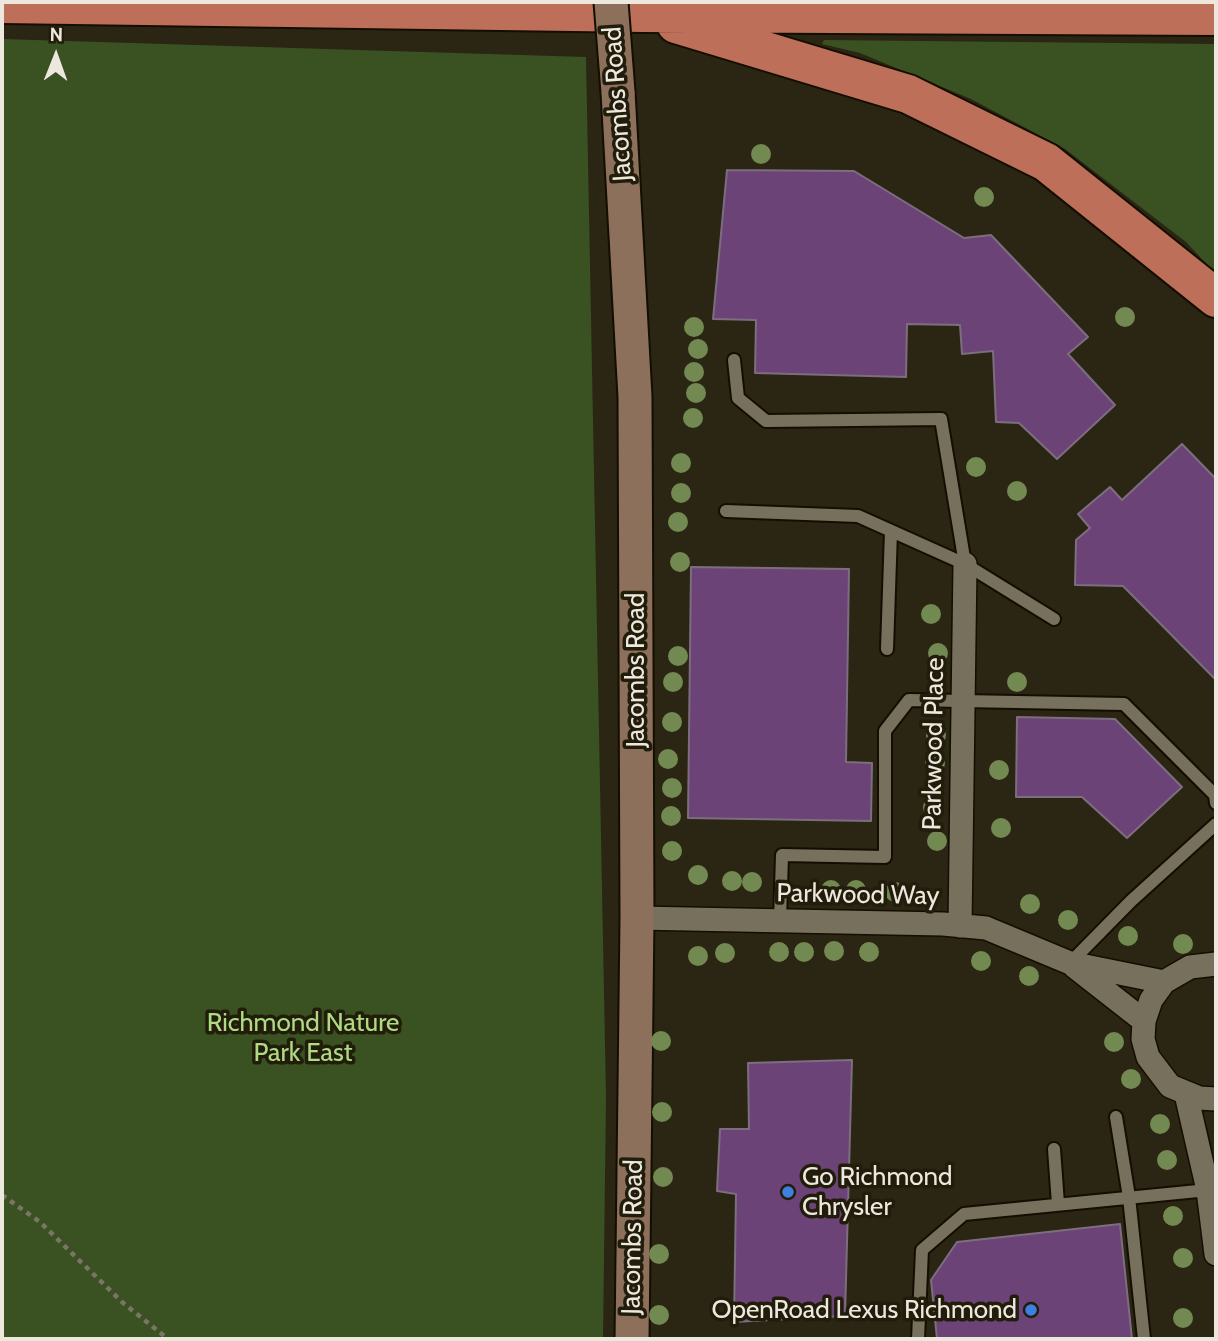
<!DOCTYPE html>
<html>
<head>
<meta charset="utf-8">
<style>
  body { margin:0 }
  #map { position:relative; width:1218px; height:1341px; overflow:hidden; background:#2b2514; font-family:Cabin,sans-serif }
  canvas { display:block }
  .frame { position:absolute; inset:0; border:4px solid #ece8dd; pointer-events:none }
  .north { position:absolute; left:21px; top:21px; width:70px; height:70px; -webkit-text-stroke:5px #221c0b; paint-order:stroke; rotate:1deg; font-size:19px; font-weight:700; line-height:28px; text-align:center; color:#ece8dd }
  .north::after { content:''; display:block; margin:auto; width:24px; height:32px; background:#ece8dd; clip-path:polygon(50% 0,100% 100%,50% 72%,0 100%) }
</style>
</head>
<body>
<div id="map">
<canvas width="1218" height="1341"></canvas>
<div class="frame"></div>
<div class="north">N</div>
</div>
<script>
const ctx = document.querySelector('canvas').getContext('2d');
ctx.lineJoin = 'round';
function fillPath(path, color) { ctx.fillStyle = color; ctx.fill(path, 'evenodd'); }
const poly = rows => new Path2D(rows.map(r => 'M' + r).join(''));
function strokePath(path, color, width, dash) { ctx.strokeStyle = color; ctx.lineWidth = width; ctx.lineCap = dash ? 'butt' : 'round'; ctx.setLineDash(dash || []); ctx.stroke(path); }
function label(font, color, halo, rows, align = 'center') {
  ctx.font = font + ' Cabin,sans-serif'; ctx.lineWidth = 7; ctx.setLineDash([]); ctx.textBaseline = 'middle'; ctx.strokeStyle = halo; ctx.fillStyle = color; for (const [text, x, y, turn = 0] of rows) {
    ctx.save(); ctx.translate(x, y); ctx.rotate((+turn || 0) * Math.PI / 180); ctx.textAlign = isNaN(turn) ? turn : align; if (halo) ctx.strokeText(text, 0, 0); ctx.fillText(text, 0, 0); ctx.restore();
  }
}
fillPath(poly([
  [2,39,586,57,606,1096,603,1339,2,1339],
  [824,40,1216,44,1216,274,1186,242,1065,149,971,99,860,53,822,44]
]), '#3a5221');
const building = poly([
  [727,170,854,171,964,238,991,235,1088,337,1068,354,1115,405,1057,459,1019,423,996,422,993,351,962,354,960,325,907,324,906,377,755,373,756,320,713,319,727,170],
  [1182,444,1216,479,1216,680,1123,586,1075,585,1076,540,1090,528,1078,514,1110,487,1122,500,1182,444],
  [691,567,849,569,846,762,872,763,871,821,688,818,691,567],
  [1017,717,1115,719,1182,787,1127,838,1082,797,1016,797,1017,717],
  [852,1060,845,1316,734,1322,736,1194,717,1191,720,1129,749,1129,748,1063,852,1060],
  [1120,1224,1132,1339,937,1339,931,1280,957,1242,1120,1224]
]);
fillPath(building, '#6c4376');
strokePath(building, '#7c6e7f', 2);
const lane = poly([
  [734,360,738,398,766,421,941,419,965,564],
  [726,511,858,516,965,564,1054,619],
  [887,649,891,531],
  [780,921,782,855,885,857,885,731,909,700,1124,704,1215,795,1216,803],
  [1070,963,1131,901,1216,824],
  [1116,1117,1129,1197,1144,1339],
  [1054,1149,1058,1204],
  [918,1339,922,1250,964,1214,1208,1190]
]);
const street = poly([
  [637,918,943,924,986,928,1070,963,1164,982],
  [960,926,965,564],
  [1216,964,1190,967,1164,982,1151,1000,1144,1021,1143,1039,1148,1057,1170,1086,1199,1098,1216,1099],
  [1075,967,1144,1021],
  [1186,1094,1208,1190,1216,1254]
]);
const secondary = poly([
  [618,92,635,397,637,918,632,1339]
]);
const highway = poly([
  [2,4,644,13,1216,16],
  [676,24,908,94,1046,162,1216,298]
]);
strokePath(lane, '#140e01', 16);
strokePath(street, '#140e01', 26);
strokePath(secondary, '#140e01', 37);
strokePath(highway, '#140e01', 42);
strokePath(poly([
  [2,1195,40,1222,122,1302,168,1339]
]), '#7b7567', 4.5, [5, 5]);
strokePath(lane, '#77705c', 12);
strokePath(street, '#77705c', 23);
strokePath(secondary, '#8c705b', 33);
strokePath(highway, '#bd6f5a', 38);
const secondaryBridge = poly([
  [611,2,618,92]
]);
strokePath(secondaryBridge, '#140e01', 37, []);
strokePath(secondaryBridge, '#8c705b', 33);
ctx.fillStyle = '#728951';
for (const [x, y] of [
  [761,154],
  [984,197],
  [1125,317],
  [694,327],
  [698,349],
  [694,372],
  [696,393],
  [693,418],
  [681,463],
  [976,467],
  [1017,491],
  [681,493],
  [678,522],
  [680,562],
  [931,614],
  [938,653],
  [678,656],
  [673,682],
  [1017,682],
  [672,722],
  [936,735],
  [668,759],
  [935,763],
  [999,770],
  [672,788],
  [933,807],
  [671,816],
  [1001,828],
  [937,841],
  [672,851],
  [698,875],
  [732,881],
  [752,882],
  [831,890],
  [856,890],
  [895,892],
  [1030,904],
  [1068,920],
  [1128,936],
  [1183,944],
  [834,951],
  [779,952],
  [804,952],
  [869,952],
  [725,953],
  [698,956],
  [981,961],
  [1029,976],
  [661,1041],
  [1114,1042],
  [1131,1079],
  [662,1112],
  [1160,1124],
  [1167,1160],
  [663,1177],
  [1173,1216],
  [659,1254],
  [1183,1258],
  [659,1315],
  [1183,1318]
]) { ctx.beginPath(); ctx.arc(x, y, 10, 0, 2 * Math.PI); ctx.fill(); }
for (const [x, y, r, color] of [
  [788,1192,7,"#3f7fe0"],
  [1031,1310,7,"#3f7fe0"]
]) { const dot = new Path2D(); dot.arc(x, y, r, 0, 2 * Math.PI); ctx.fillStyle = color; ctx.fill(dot); strokePath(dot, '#221c0b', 2.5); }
label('26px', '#ece8dd', '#221c0b', [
  ["Jacombs Road",618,104,-94],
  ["Jacombs Road",636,670,-90],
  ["Parkwood Place",934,744,-89],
  ["Parkwood Way",858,895,1],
  ["Jacombs Road",633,1237,-89]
]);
label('26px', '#adda83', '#221c0b', [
  ["Richmond Nature",303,1023],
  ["Park East",303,1053]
]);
label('26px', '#ece8dd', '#221c0b', [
  ["Go Richmond",802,1177],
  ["Chrysler",802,1207],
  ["OpenRoad Lexus Richmond",1017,1310,"right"]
], 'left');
</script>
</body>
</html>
